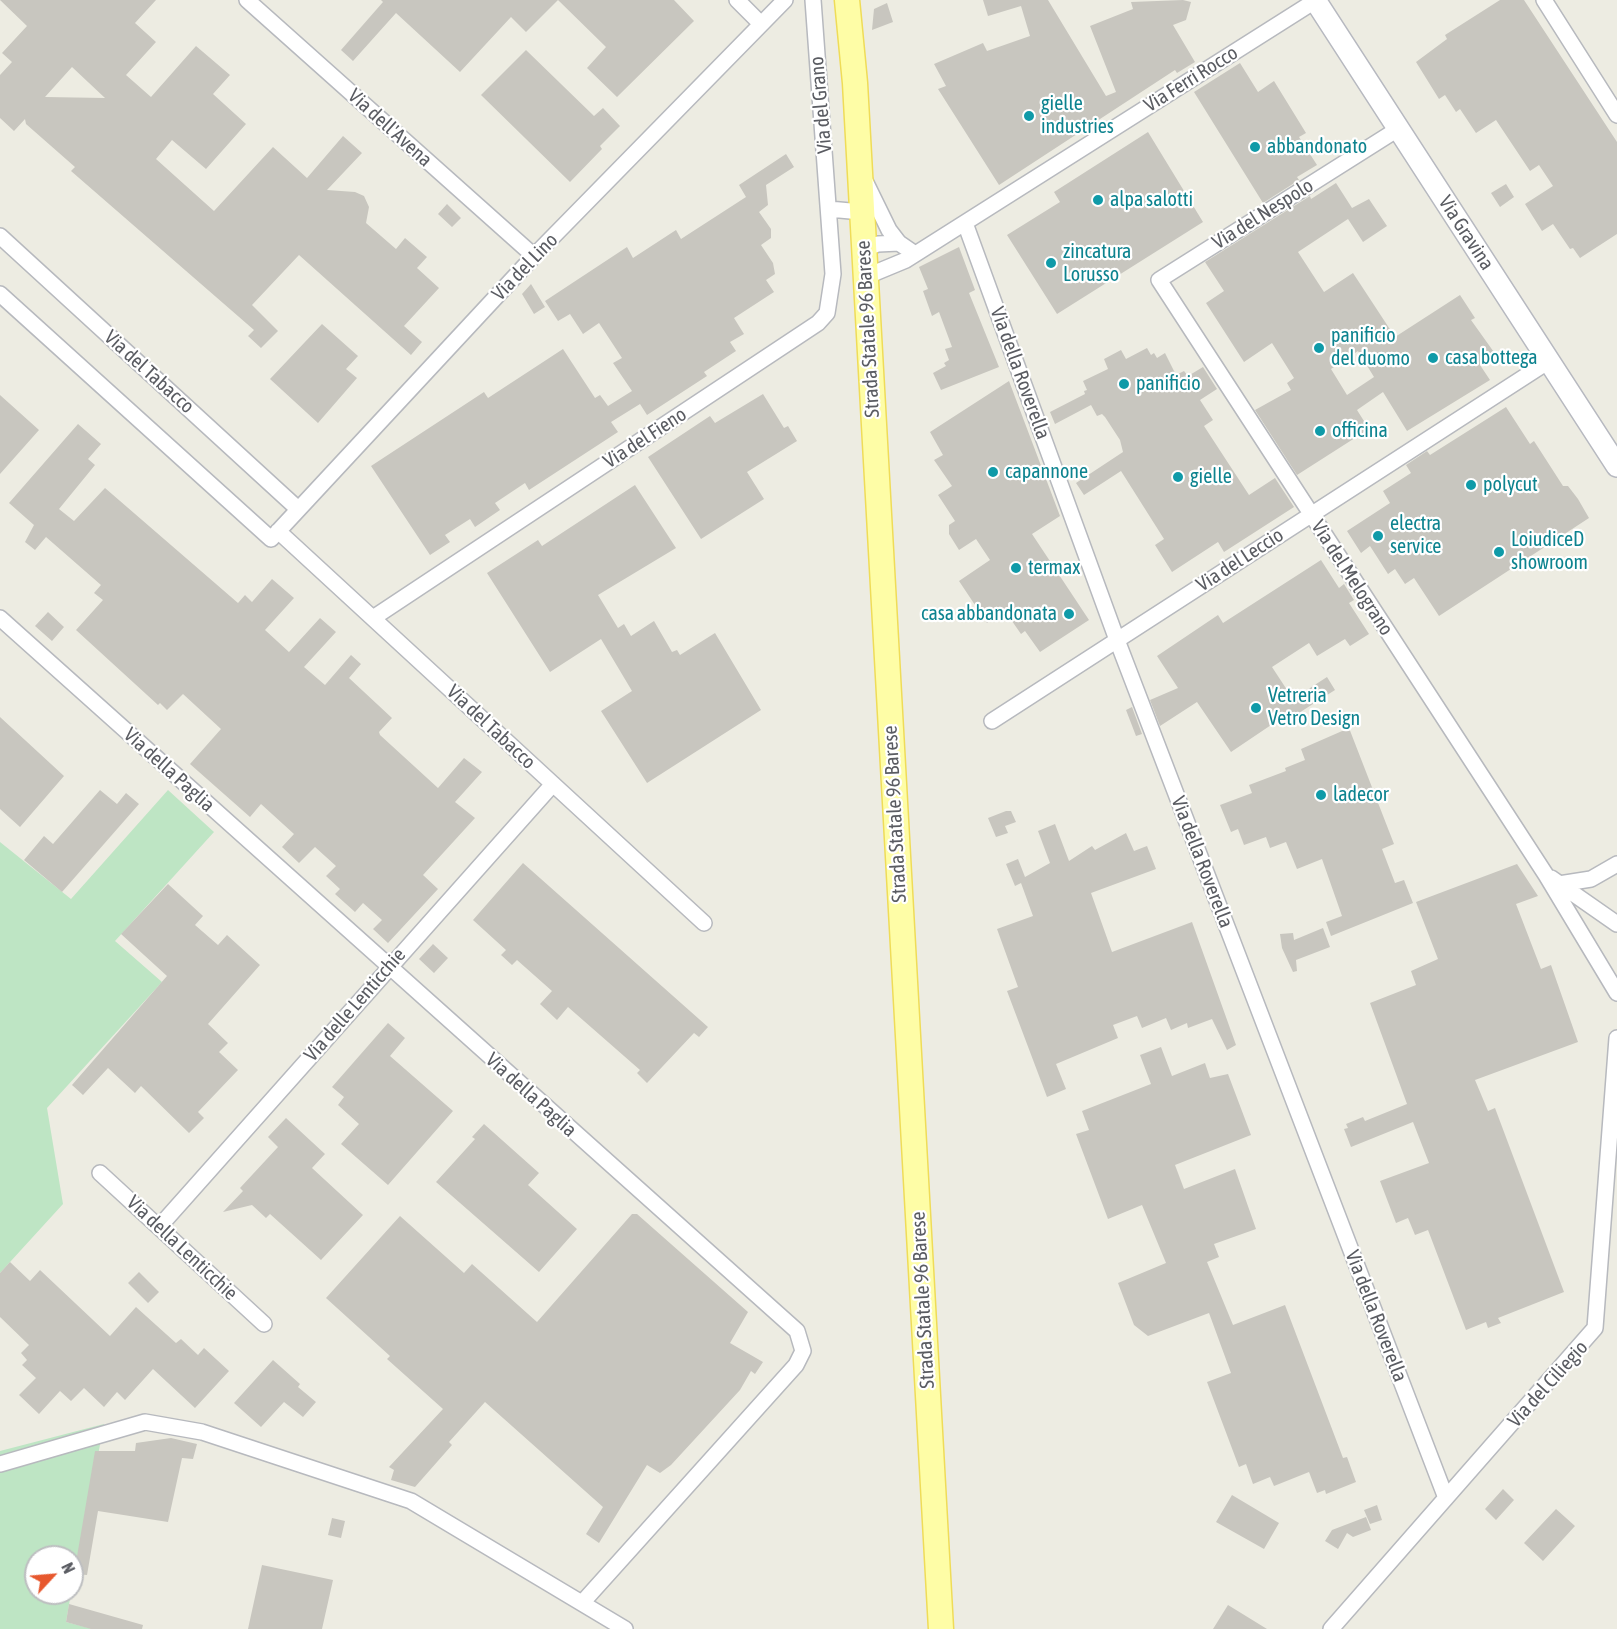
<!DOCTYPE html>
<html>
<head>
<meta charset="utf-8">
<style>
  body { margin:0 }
  #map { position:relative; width:1617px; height:1629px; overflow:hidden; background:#edece2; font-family:"Asap Condensed",sans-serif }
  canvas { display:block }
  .north { position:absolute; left:24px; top:1545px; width:60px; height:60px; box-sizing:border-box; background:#fff; border:2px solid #bdbec0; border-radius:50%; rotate:64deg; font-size:16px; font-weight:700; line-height:24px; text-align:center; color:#5a5c62 }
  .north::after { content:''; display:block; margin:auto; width:21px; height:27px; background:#e7582e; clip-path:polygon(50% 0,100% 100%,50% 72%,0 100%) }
</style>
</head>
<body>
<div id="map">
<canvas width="1617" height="1629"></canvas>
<div class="north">N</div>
</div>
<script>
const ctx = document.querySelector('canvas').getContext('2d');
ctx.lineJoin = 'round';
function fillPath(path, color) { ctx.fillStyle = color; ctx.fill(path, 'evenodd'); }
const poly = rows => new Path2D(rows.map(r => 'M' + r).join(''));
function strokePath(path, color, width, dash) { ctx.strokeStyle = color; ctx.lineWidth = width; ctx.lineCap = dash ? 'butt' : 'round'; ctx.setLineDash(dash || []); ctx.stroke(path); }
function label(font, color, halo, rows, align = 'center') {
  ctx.font = font + ' "Asap Condensed",sans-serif'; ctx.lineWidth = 4.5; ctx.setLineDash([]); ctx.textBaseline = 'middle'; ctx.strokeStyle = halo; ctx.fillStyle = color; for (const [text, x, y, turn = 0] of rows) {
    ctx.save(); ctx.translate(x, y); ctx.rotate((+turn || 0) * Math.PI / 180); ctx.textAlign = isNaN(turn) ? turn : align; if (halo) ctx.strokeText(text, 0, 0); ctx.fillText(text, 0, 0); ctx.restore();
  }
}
fillPath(poly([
  [168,790,214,832,115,941,162,982,47,1108,63,1204,0,1273,0,842,71,899],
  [104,1424,72,1590,72,1557,36,1557,36,1593,71,1593,66,1622,93,1629,0,1629,0,1451]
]), '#bee5c4');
fillPath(poly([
  [0,0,156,0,135,23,156,42,126,75,151,97,196,46,230,75,213,94,246,124,206,169,172,140,156,159,214,211,273,147,307,178,343,136,362,153,327,190,355,192,364,196,369,207,366,223,396,249,405,238,427,257,417,268,439,288,404,326,422,342,411,355,299,255,252,305,278,331,261,348,248,336,254,330,71,171,75,167,26,124,25,119,14,131,0,118,0,75,12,62,2,53,27,26],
  [72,67,105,98,45,97],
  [381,0,558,0,526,32,511,17,460,72,396,13,353,61,341,50,383,2],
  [558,0,674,0,694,21,617,97,587,68,606,47],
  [983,0,1048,0,1106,96,1116,92,1090,26,1133,9,1131,2,1183,0,1191,2,1186,20,1173,25,1195,62,1177,73,1175,70,999,185,938,89,946,86,934,64,983,43,987,51,1030,36,1021,6,988,16],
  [1500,0,1524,0,1617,142,1617,234,1580,258,1573,248,1570,249,1553,224,1542,231,1525,204,1553,186,1539,165,1530,171,1496,120,1476,133,1460,109,1456,112,1445,95,1439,99,1416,62,1447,39,1445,35],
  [887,3,893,22,872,30,874,9],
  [526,50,594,116,603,108,620,126,600,146,602,149,570,182,481,95],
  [1240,63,1258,92,1274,81,1306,133,1299,137,1317,165,1297,177,1299,180,1263,203,1194,92],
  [1148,132,1203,222,1057,314,1007,235,1060,202,1054,192],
  [786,154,794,167,766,185,768,205,759,212,771,229,771,238,761,245,773,263,775,274,766,280,774,292,734,318,744,334,730,342,736,351,704,372,707,376,647,415,640,404,611,422,618,432,529,490,525,483,495,503,500,510,475,527,470,519,445,535,450,542,430,555,371,466,484,392,488,398,563,349,595,398,600,395,608,406,632,391,613,363,622,358,599,323,583,334,570,314,558,321,545,301,627,247,633,258,676,230,681,239,746,197,739,185],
  [1336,183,1352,208,1369,199,1387,226,1363,242,1348,219,1298,252,1324,292,1353,273,1395,337,1460,295,1475,318,1471,320,1496,355,1480,365,1490,380,1407,431,1383,392,1357,410,1369,429,1297,475,1255,410,1291,390,1287,383,1294,378,1272,343,1244,362,1206,303,1224,291,1205,262,1310,196,1311,199],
  [1358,351,1374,377,1347,395,1331,369],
  [1506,184,1514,197,1500,207,1491,193],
  [447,204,461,218,452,227,438,214],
  [959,247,975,290,969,293,999,367,941,390,933,373,946,366,944,363,949,360,945,349,952,347,939,312,932,316,923,291,928,289,919,267],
  [531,284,545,307,534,314,522,294],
  [322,324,358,356,346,369,357,378,318,423,270,379],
  [1147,348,1151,355,1154,353,1157,358,1165,353,1176,375,1184,371,1188,376,1203,367,1217,389,1200,400,1213,420,1204,426,1249,495,1275,478,1294,507,1224,552,1218,542,1172,572,1155,545,1164,539,1121,471,1084,495,1076,483,1123,452,1120,440,1105,417,1102,414,1097,416,1091,405,1055,424,1050,412,1085,394,1084,391,1087,390,1083,381,1108,369,1104,359,1121,350,1126,359],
  [1009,381,1060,516,1032,534,1089,620,1040,652,1025,631,1021,634,1005,611,987,623,959,581,990,560,976,539,959,550,949,534,949,525,955,521,938,495,952,486,934,460,943,455,930,432],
  [763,394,784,428,788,426,797,441,747,472,764,499,701,539,648,457,710,416,715,423],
  [0,395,39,430,0,474],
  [1506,407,1530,444,1534,441,1563,486,1568,486,1578,499,1589,518,1439,616,1414,578,1405,584,1395,569,1388,574,1370,546,1361,553,1347,531,1390,503,1383,491,1411,473,1406,465,1427,451,1430,455],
  [78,424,101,444,88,459,95,465,59,509,74,521,105,488,238,603,245,595,252,602,272,579,294,598,265,630,289,652,320,618,336,632,304,667,325,685,351,655,361,664,349,678,392,718,379,732,380,735,438,788,464,758,482,772,455,802,475,818,423,875,438,889,388,943,373,929,382,920,363,903,355,912,335,894,340,889,326,876,336,866,315,847,299,863,282,847,294,834,261,804,250,817,190,764,221,729,183,694,167,710,160,703,158,705,76,630,103,600,94,593,101,585,46,537,35,550,25,542,34,525,9,503],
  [635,485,676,548,598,595,618,628,624,624,631,636,654,621,672,652,677,650,680,655,715,633,761,710,647,783,601,711,632,691,601,639,550,672,487,573,538,540,542,546],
  [1321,560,1339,588,1344,584,1354,600,1349,603,1369,634,1350,646,1345,639,1317,656,1309,643,1272,667,1293,699,1327,677,1335,690,1280,725,1277,721,1231,752,1197,702,1160,726,1150,700,1178,688,1157,656,1218,615,1223,623],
  [48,612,64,627,52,641,35,626],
  [1132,707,1142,734,1136,736,1126,710],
  [0,717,64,776,20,827,0,809],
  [1349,728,1394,844,1382,849,1395,883,1404,880,1413,903,1331,936,1326,922,1342,916,1322,859,1297,869,1286,842,1270,848,1266,837,1244,845,1238,829,1231,832,1220,805,1252,793,1249,785,1286,771,1285,768,1305,760,1301,749],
  [100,790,117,804,126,793,139,804,62,892,24,860,44,836,53,844],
  [1006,811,1011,811,1016,822,1005,826,1008,833,996,837,988,818],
  [1055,824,1069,861,1092,846,1095,850,1126,833,1134,851,1147,846,1156,869,1091,893,1112,952,1192,922,1236,1045,1227,1050,1212,1019,1188,1028,1187,1023,1171,1030,1166,1018,1142,1028,1137,1016,1113,1025,1118,1038,1056,1064,1066,1089,1047,1097,1007,991,1018,987,997,929,1033,916,1021,883,1015,886,1006,864,1018,859,1025,877,1050,863,1038,831],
  [523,863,708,1027,699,1037,694,1033,647,1083,637,1073,640,1070,568,1007,557,1020,540,1004,552,991,517,960,512,965,501,955,506,950,473,920],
  [1517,864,1538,896,1516,904,1541,969,1551,965,1578,1042,1475,1080,1488,1111,1495,1108,1564,1292,1498,1318,1501,1323,1488,1328,1486,1322,1466,1330,1428,1230,1415,1235,1408,1218,1396,1223,1380,1181,1429,1163,1413,1122,1351,1147,1344,1129,1348,1128,1346,1124,1363,1117,1365,1121,1407,1104,1370,1003,1416,985,1411,971,1438,959,1416,902],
  [168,884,203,916,195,925,218,945,227,935,260,965,208,1024,228,1043,219,1052,238,1070,198,1112,204,1118,189,1133,141,1086,135,1093,108,1068,83,1095,72,1085,167,976,121,934],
  [1323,928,1330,947,1296,960,1297,971,1293,972,1282,948,1280,934,1293,933,1294,940],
  [433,944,448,958,434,973,419,959],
  [388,1023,405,1038,390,1056,453,1111,388,1185,341,1144,359,1124,338,1105,344,1097,332,1087],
  [1161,1047,1172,1076,1205,1063,1210,1078,1228,1074,1251,1135,1175,1165,1184,1189,1235,1169,1256,1229,1214,1244,1219,1257,1207,1262,1233,1325,1285,1305,1343,1458,1347,1457,1356,1482,1326,1494,1325,1490,1317,1493,1309,1472,1274,1486,1270,1477,1253,1484,1246,1464,1239,1467,1207,1382,1231,1373,1209,1313,1148,1336,1134,1325,1118,1283,1166,1263,1142,1205,1108,1219,1076,1134,1089,1130,1082,1111,1151,1084,1140,1055],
  [286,1118,325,1154,312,1168,363,1215,321,1260,270,1214,266,1218,252,1205,223,1212,243,1191,240,1188,278,1147,268,1137],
  [484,1124,539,1173,528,1185,577,1229,539,1272,436,1182,475,1139,472,1137],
  [632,1214,637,1214,748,1312,730,1343,763,1362,755,1374,751,1371,740,1390,671,1465,660,1473,647,1465,599,1543,586,1534,603,1507,485,1402,449,1442,452,1445,415,1487,391,1480,394,1470,389,1467,443,1409,387,1359,390,1356,326,1298,400,1216,464,1273,472,1264,537,1322],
  [10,1262,30,1281,40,1270,110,1336,136,1307,176,1343,181,1339,198,1355,204,1348,229,1371,195,1408,153,1369,125,1400,117,1392,104,1407,84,1388,71,1401,60,1391,39,1414,19,1395,36,1378,22,1365,27,1360,21,1353,29,1345,0,1317,0,1273],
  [139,1272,159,1292,148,1303,128,1283],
  [273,1360,300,1384,298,1387,316,1402,303,1417,284,1402,261,1427,234,1403],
  [171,1438,197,1444,193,1459,182,1458,168,1522,98,1511,87,1575,74,1574,95,1451,135,1451,136,1443],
  [1503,1489,1514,1500,1496,1520,1485,1509],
  [1232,1495,1279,1523,1264,1549,1216,1522],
  [1377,1505,1382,1520,1370,1524,1364,1510],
  [1556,1509,1575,1526,1543,1561,1524,1543],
  [1366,1517,1371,1530,1353,1537,1347,1533,1338,1549,1325,1541,1332,1530],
  [332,1518,345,1521,341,1538,328,1535],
  [262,1565,333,1580,322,1629,248,1629],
  [69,1604,143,1625,142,1629,91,1629,66,1622],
  [1228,1605,1267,1629,1213,1629]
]), '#c8c6bf');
const street = poly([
  [247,0,534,256],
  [737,0,761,24],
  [1544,0,1617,115],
  [1398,129,1159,280,1546,875,1617,993],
  [865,181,889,230,899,243,915,254],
  [829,209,861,212],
  [965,223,1117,640,1446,1498],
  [0,236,298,509],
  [864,249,878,244,899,243],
  [865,277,906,260,1315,1],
  [0,294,271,539,534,256,785,0],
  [278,531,704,923],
  [0,618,797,1331,803,1351,796,1365,582,1603],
  [373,618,818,323,827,313,833,274,813,0],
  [992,721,1549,361],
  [1551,878,1617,924],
  [1559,884,1591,879,1617,864],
  [100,1173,264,1324],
  [159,1227,553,784],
  [0,1464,145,1422,202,1432,411,1501,625,1629],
  [1331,1629,1595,1328,1617,1038]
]);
const secondary = poly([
  [1315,0,1617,466]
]);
const primary = poly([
  [847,0,855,83,941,1629]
]);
strokePath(street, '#b7b9be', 18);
strokePath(secondary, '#b7b9c0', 24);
strokePath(primary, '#efdc58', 27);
strokePath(street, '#fff', 15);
strokePath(secondary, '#fff', 21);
strokePath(primary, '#fefda6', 24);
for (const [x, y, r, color] of [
  [1029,116,6,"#0f9aa8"],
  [1255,147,6,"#0f9aa8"],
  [1098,200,6,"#0f9aa8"],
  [1051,263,6,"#0f9aa8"],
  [1319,348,6,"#0f9aa8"],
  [1433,358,6,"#0f9aa8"],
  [1124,384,6,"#0f9aa8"],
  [1320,431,6,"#0f9aa8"],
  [993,472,6,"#0f9aa8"],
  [1178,477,6,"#0f9aa8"],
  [1471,485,6,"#0f9aa8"],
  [1378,536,6,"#0f9aa8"],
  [1499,552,6,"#0f9aa8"],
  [1016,568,6,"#0f9aa8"],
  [1069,614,6,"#0f9aa8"],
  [1256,708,6,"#0f9aa8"],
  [1321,795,6,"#0f9aa8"]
]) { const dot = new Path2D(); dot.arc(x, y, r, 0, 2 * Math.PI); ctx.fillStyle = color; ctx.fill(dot); strokePath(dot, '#fff', 2); }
label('20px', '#5a5c62', '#fff', [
  ["Via Ferri Rocco",1191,79,-32],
  ["Via del Grano",821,105,-95],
  ["Via dell'Avena",390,128,42],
  ["Via del Nespolo",1263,214,-32],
  ["Via Gravina",1466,233,57],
  ["Via del Lino",525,267,-46],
  ["Strada Statale 96 Barese",868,329,-93],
  ["Via del Tabacco",149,372,42],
  ["Via della Roverella",1020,373,70],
  ["Via del Fieno",645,438,-33],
  ["Via del Leccio",1240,560,-33],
  ["Via del Melograno",1352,578,57],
  ["Via del Tabacco",491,727,43],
  ["Via della Paglia",169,770,42],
  ["Strada Statale 96 Barese",895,814,-93],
  ["Via della Roverella",1202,862,69],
  ["Via delle Lenticchie",355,1005,-49],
  ["Via della Paglia",531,1095,42],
  ["Via della Lenticchie",182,1248,43],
  ["Strada Statale 96 Barese",923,1300,-93],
  ["Via della Roverella",1376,1316,69],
  ["Via del Ciliegio",1548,1384,-48]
]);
label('20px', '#0d838f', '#fff', [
  ["gielle",1041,104],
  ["industries",1041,127],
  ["abbandonato",1267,147],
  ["alpa salotti",1110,200],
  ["zincatura",1063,252],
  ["Lorusso",1063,275],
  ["panificio",1331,336],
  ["del duomo",1331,359],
  ["casa bottega",1445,358],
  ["panificio",1136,384],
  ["officina",1332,431],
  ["capannone",1005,472],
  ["gielle",1190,477],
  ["polycut",1483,485],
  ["electra",1390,524],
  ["service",1390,547],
  ["LoiudiceD",1511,540],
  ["showroom",1511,563],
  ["termax",1028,568],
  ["casa abbandonata",1057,614,"right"],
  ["Vetreria",1268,696],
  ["Vetro Design",1268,719],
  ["ladecor",1333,795]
], 'left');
</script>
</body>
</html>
